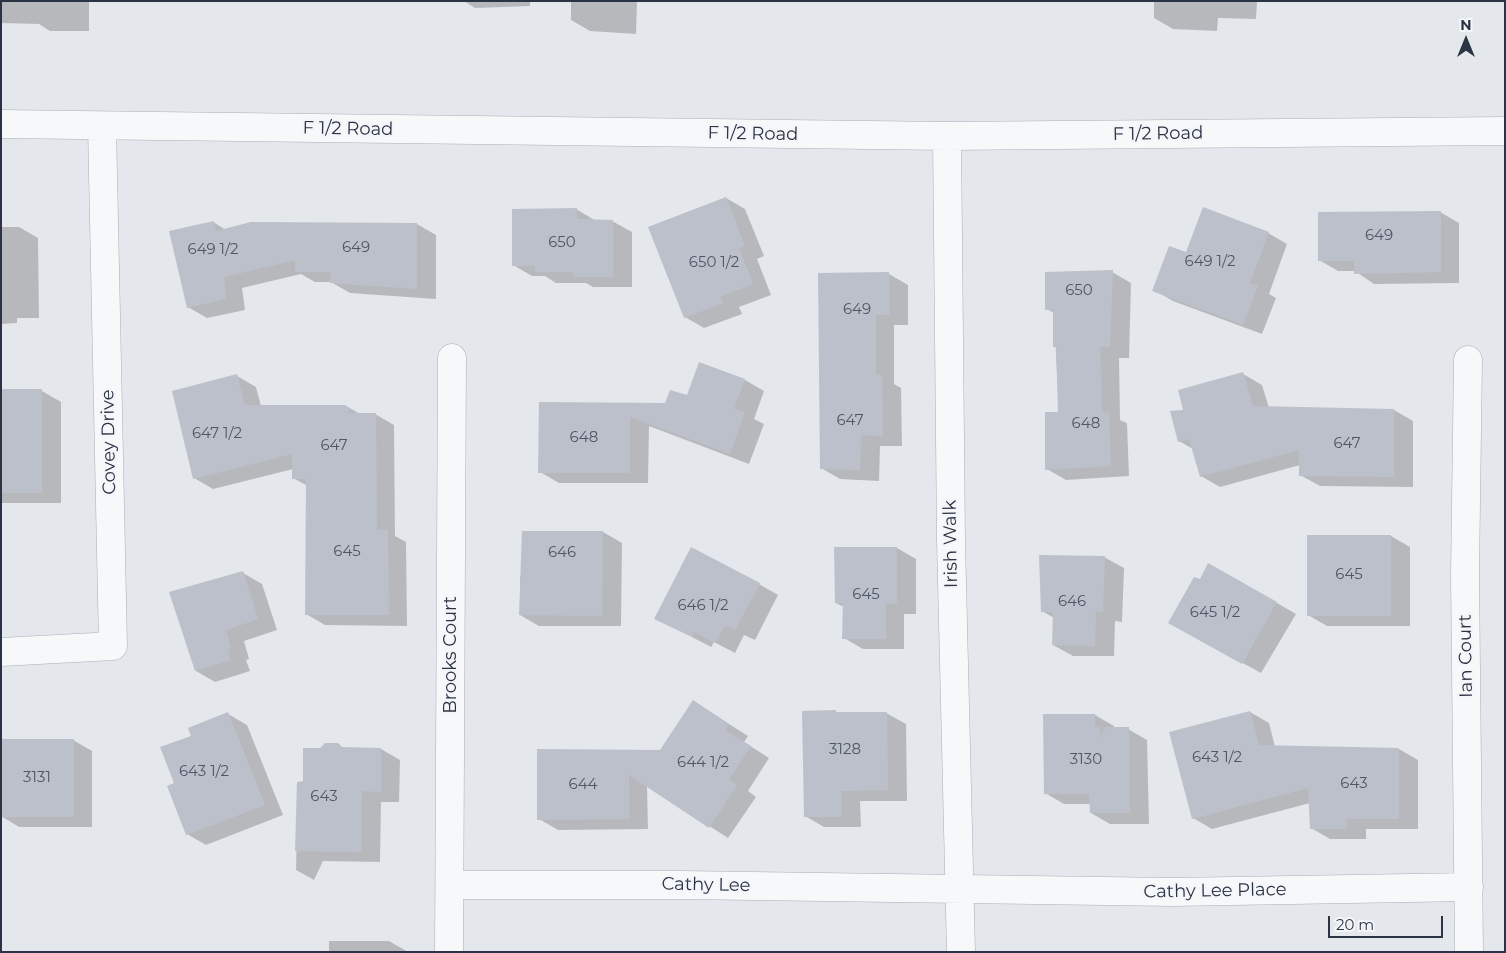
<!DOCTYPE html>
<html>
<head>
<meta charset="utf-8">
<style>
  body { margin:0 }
  #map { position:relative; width:1506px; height:953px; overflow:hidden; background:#e4e7ec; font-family:Montserrat,sans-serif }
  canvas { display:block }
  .frame { position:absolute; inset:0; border:2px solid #2b3445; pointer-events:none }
  .north { position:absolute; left:1441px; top:15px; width:50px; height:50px; -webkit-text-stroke:4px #f4f6f9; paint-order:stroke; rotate:0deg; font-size:14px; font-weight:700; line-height:20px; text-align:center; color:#2b3445 }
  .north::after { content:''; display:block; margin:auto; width:18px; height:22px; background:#2b3445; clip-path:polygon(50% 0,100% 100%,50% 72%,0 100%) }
  .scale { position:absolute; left:1328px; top:916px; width:115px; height:22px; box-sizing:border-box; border:2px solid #2b3445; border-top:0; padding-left:6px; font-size:15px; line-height:18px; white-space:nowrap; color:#2b3445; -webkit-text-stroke:4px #f4f6f9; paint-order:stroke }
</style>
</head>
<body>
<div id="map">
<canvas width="1506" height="953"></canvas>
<div class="frame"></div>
<div class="north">N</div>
<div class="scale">20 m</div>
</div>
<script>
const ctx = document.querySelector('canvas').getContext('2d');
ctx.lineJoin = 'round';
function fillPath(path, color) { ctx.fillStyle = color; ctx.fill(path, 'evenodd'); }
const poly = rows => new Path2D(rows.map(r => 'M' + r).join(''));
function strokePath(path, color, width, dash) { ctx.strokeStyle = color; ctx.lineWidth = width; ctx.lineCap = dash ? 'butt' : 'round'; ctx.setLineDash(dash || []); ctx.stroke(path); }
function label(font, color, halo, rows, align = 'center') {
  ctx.font = font + ' Montserrat,sans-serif'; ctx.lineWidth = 5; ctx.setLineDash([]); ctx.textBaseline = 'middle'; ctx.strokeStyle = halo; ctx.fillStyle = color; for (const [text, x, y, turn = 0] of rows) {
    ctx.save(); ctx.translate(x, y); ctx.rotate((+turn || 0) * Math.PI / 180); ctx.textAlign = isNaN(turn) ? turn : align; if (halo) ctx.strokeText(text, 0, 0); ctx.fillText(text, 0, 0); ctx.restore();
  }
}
fillPath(poly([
  [1,1,89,1,89,31,50,31,39,24,1,23],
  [464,1,530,1,530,6,475,8],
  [571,1,637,1,636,34,590,31,571,20],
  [1154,1,1257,1,1256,19,1218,18,1217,31,1173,29,1154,18],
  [726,198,745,209,764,256,757,259,771,295,739,307,742,314,704,328,685,317],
  [576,209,596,221,612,221,632,232,632,287,593,287,586,283,556,283,545,276,532,276,513,265],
  [1440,212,1459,223,1459,283,1374,284,1355,271,1338,271,1319,260],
  [213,222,226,230,251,223,417,224,436,235,436,299,350,293,331,282,315,282,301,274,242,288,245,310,207,318,188,307],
  [1,227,19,227,38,238,39,318,17,318,17,323,1,324],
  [1268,233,1287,244,1269,294,1276,298,1262,334,1173,301,1154,290,1187,254],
  [1112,272,1131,283,1129,358,1119,358,1120,420,1127,423,1129,476,1066,480,1047,469,1059,414,1054,313,1047,309],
  [889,274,908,285,908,325,894,325,894,384,901,388,902,446,880,446,879,481,840,479,821,468],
  [700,364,745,380,764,391,754,419,764,424,749,464,649,426,648,483,559,483,540,472,540,403,666,404,688,397],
  [1243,374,1262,385,1269,408,1394,410,1413,421,1413,487,1320,486,1300,475,1300,465,1220,487,1201,476,1193,449,1179,441,1185,412],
  [237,376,256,387,261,406,346,406,360,414,375,414,394,425,395,536,406,542,407,626,325,625,306,614,308,486,293,478,293,469,213,489,194,478],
  [1,391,42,391,61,402,61,503,1,503],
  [603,532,622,543,621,626,539,626,520,615,520,577],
  [1308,536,1391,536,1410,547,1410,626,1327,626,1308,615],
  [897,548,916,559,916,614,904,614,904,649,863,649,844,638,844,607,836,603,835,549],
  [1104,557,1124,568,1122,622,1115,621,1114,656,1073,656,1053,645,1054,618,1042,611],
  [1209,564,1296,614,1261,673,1188,633,1200,581],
  [243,573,262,584,277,630,244,641,249,659,246,660,250,671,215,682,196,671],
  [759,584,778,595,755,640,744,635,735,653,714,642,711,647,656,618],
  [694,702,748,736,744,742,769,758,748,791,756,797,728,838,647,786,648,829,558,830,539,819,660,751],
  [1250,712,1269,723,1275,747,1399,749,1418,760,1418,829,1366,829,1366,839,1330,839,1311,828,1310,803,1212,829,1193,818],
  [886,713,906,724,907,801,860,801,861,827,824,827,805,816],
  [228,714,247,725,283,815,206,845,187,834,176,783,192,736],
  [1095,715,1114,726,1114,729,1128,729,1147,740,1149,824,1110,824,1091,813,1091,804,1064,804,1045,793],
  [73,740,92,751,92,827,19,827,1,816],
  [344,748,381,749,400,760,399,802,381,802,380,862,323,861,314,880,296,870,298,783,304,782],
  [329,941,389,941,408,952,329,952]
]), '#0003');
fillPath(poly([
  [726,197,745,246,739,248,753,284,720,297,723,303,684,318,648,227],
  [1203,207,1269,232,1250,283,1258,286,1243,325,1152,291,1169,246,1186,252],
  [577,208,577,219,613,220,613,277,573,277,573,272,535,272,535,266,512,266,512,209],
  [1441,211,1441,272,1354,274,1354,261,1318,261,1318,212],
  [214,221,216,231,251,222,417,223,417,289,330,283,331,272,295,272,295,260,224,277,226,299,187,308,169,231],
  [1113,270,1110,347,1100,347,1102,412,1109,413,1111,466,1045,470,1045,412,1058,412,1056,347,1053,347,1053,310,1045,310,1045,272],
  [889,272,890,315,876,315,876,375,882,375,883,436,861,435,860,470,820,469,818,273],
  [699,362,745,379,734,409,745,412,730,454,630,417,630,473,538,473,539,402,665,403,670,390,687,395],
  [1243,372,1253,406,1394,409,1394,477,1299,476,1299,450,1200,477,1189,439,1178,442,1170,411,1183,410,1178,390],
  [237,374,245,405,346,405,346,407,349,407,349,413,376,413,377,530,388,530,389,615,305,615,306,479,292,479,292,454,193,479,172,391],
  [1,389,42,389,42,493,1,493],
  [522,531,603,531,602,616,519,615],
  [1307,535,1391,535,1391,616,1307,616],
  [691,547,760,583,735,630,725,625,715,643,694,632,692,637,654,619],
  [834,547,897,547,897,604,886,603,886,639,842,639,843,603,835,603],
  [1039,555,1105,556,1103,612,1096,611,1095,646,1052,645,1053,612,1041,612],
  [1208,563,1277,602,1242,664,1168,623,1194,577,1200,579],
  [243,571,258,619,226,630,231,648,228,649,231,660,195,671,169,592],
  [693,700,729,724,725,730,751,746,729,779,737,785,709,828,629,775,629,819,537,820,537,749,660,750],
  [836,710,836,712,887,712,888,790,841,791,842,817,804,817,802,711],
  [1250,711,1259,745,1399,748,1399,819,1347,819,1347,829,1310,829,1308,788,1192,819,1169,732],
  [228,712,265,805,186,835,167,786,174,783,160,747,191,736,188,728],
  [1043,714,1095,714,1095,727,1100,727,1100,737,1105,727,1129,727,1130,813,1090,813,1089,794,1044,794],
  [1,739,74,739,74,817,1,817],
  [325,743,338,743,342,747,381,748,381,792,362,791,361,852,295,851,297,782,303,781,303,748,320,748]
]), '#bbc0ca');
const minor = poly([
  [1,124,947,136,1505,131],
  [947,136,951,540,961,952],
  [1468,360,1465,575,1469,952],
  [1,652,113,646,102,126],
  [450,885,682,885,1173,892,1469,887],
  [449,952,452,358]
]);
strokePath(minor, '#a9aeb7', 29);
strokePath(minor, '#f7f8fa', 28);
label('15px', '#4f5766', null, [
  ["649",1379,236],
  ["650",562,243],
  ["649",356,248],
  ["649 1/2",213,250],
  ["649 1/2",1210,262],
  ["650 1/2",714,263],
  ["650",1079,291],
  ["649",857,310],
  ["647",850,421],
  ["648",1086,424],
  ["647 1/2",217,434],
  ["648",584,438],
  ["647",1347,444],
  ["647",334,446],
  ["645",347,552],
  ["646",562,553],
  ["645",1349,575],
  ["645",866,595],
  ["646",1072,602],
  ["646 1/2",703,606],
  ["645 1/2",1215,613],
  ["3128",845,750],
  ["643 1/2",1217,758],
  ["3130",1086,760],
  ["644 1/2",703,763],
  ["643 1/2",204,772],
  ["3131",37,778],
  ["643",1354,784],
  ["644",583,785],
  ["643",324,797]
]);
label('18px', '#2b3445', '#f4f6f9', [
  ["F 1/2 Road",348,129,1],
  ["F 1/2 Road",753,134,1],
  ["F 1/2 Road",1158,134,-1],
  ["Covey Drive",109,442,-91],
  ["Irish Walk",951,544,-91],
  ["Brooks Court",451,655,-90],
  ["Ian Court",1466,656,-91],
  ["Cathy Lee",706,885,1],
  ["Cathy Lee Place",1215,891,-1]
]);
</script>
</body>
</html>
